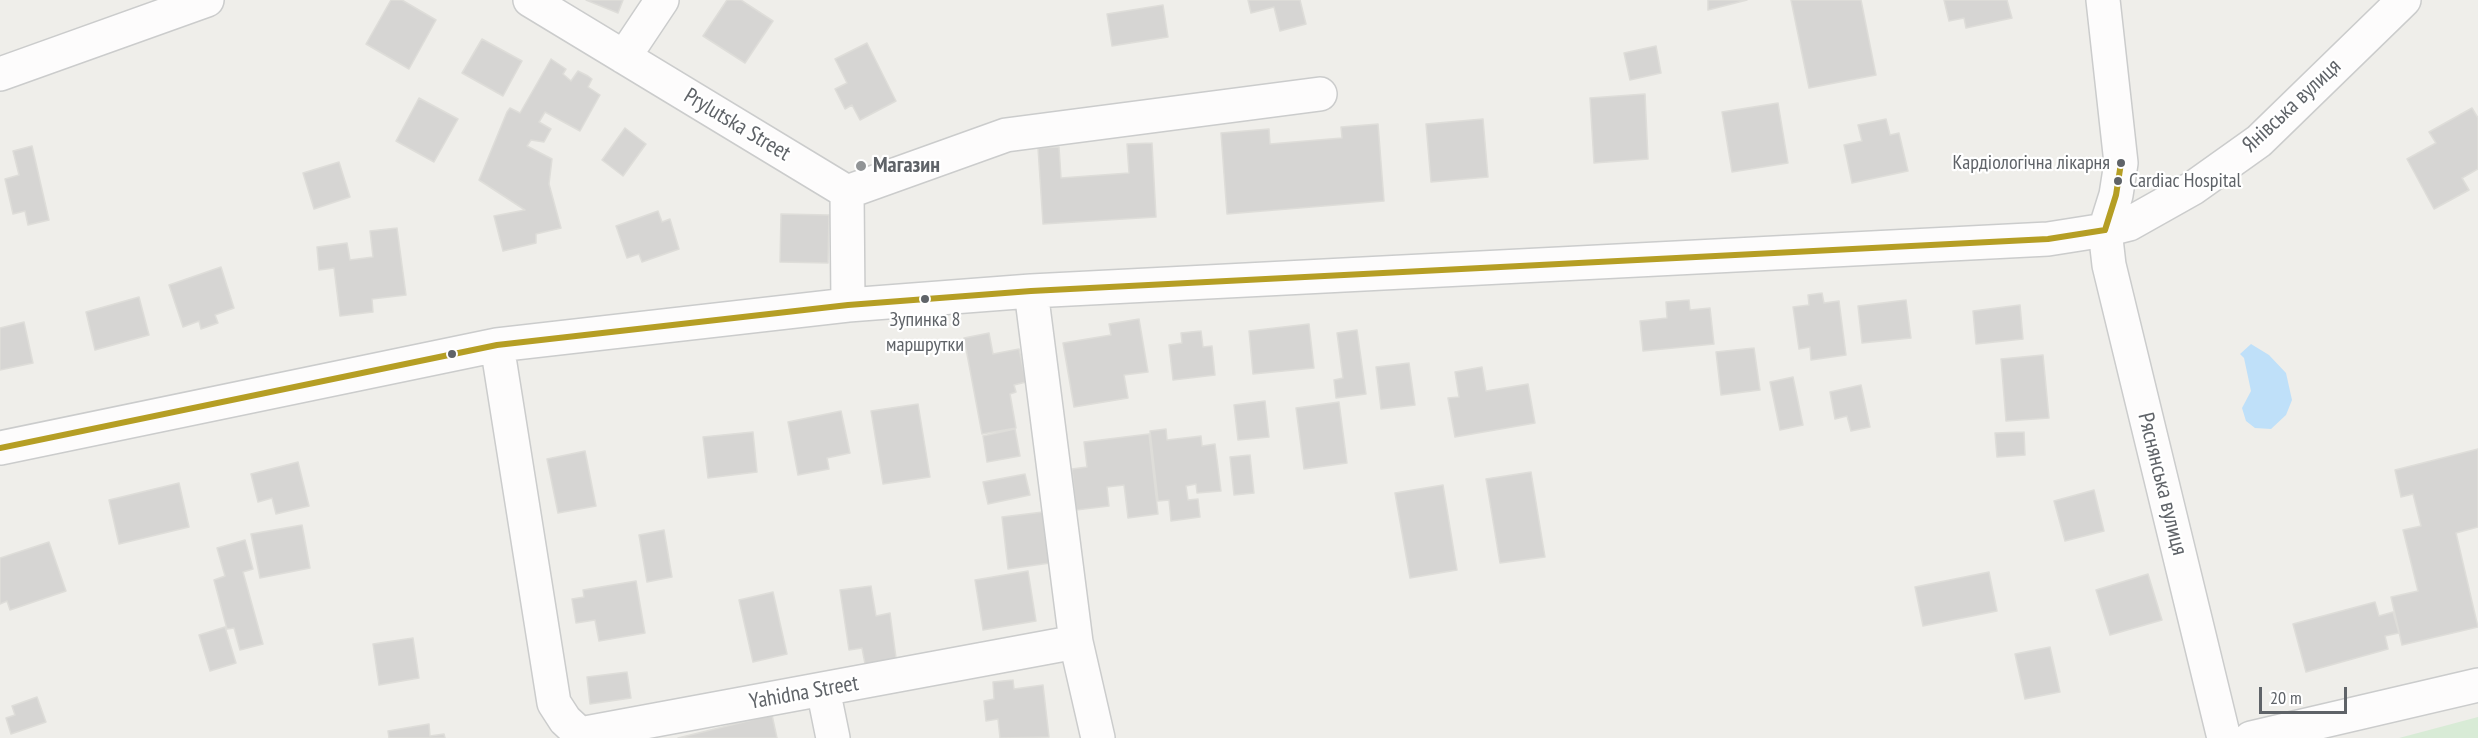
<!DOCTYPE html>
<html>
<head>
<meta charset="utf-8">
<style>
  body { margin:0 }
  #map { position:relative; width:2478px; height:738px; overflow:hidden; background:#efeeea; font-family:"PT Sans Narrow",sans-serif }
  canvas { display:block }
  .scale { position:absolute; left:2259px; top:687px; width:88px; height:27px; box-sizing:border-box; border:3px solid #5f6368; border-top:0; padding-left:8px; font-size:18px; line-height:21px; white-space:nowrap; color:#5f6368; -webkit-text-stroke:4px #fff; paint-order:stroke }
</style>
</head>
<body>
<div id="map">
<canvas width="2478" height="738"></canvas>
<div class="scale">20 m</div>
</div>
<script>
const ctx = document.querySelector('canvas').getContext('2d');
ctx.lineJoin = 'round';
function fillPath(path, color) { ctx.fillStyle = color; ctx.fill(path, 'evenodd'); }
const poly = rows => new Path2D(rows.map(r => 'M' + r).join(''));
function strokePath(path, color, width, dash) { ctx.strokeStyle = color; ctx.lineWidth = width; ctx.lineCap = dash ? 'butt' : 'round'; ctx.setLineDash(dash || []); ctx.stroke(path); }
function label(font, color, halo, rows, align = 'center') {
  ctx.font = font + ' "PT Sans Narrow",sans-serif'; ctx.lineWidth = 4.5; ctx.setLineDash([]); ctx.textBaseline = 'middle'; ctx.strokeStyle = halo; ctx.fillStyle = color; for (const [text, x, y, turn = 0] of rows) {
    ctx.save(); ctx.translate(x, y); ctx.rotate((+turn || 0) * Math.PI / 180); ctx.textAlign = isNaN(turn) ? turn : align; if (halo) ctx.strokeText(text, 0, 0); ctx.fillText(text, 0, 0); ctx.restore();
  }
}
fillPath(poly([
  [2478,717,2478,738,2399,738]
]), '#d8ebd6');
fillPath(poly([
  [2251,344,2269,355,2286,373,2292,400,2286,415,2271,429,2255,428,2246,421,2242,408,2251,391,2244,358,2240,354]
]), '#bfe0f9');
const building = poly([
  [391,0,402,0,436,20,409,69,366,44,391,0],
  [586,0,623,0,618,13,586,0],
  [727,0,741,0,773,21,745,63,703,36,727,0],
  [1248,0,1300,0,1306,24,1280,31,1274,7,1251,13,1248,0],
  [1708,0,1747,0,1708,10,1708,0],
  [1791,0,1861,0,1876,75,1809,88,1791,0],
  [1944,0,2007,0,2012,18,1966,28,1964,18,1949,21,1944,0],
  [1163,5,1168,37,1112,46,1107,14,1163,5],
  [482,39,522,61,503,96,462,73,482,39],
  [867,43,896,101,860,120,852,105,845,109,835,89,847,83,835,59,867,43],
  [1656,46,1661,73,1630,80,1624,53,1656,46],
  [551,59,566,69,563,74,571,81,578,71,588,76,592,79,588,87,600,95,580,131,545,112,539,122,551,129,544,142,531,140,527,146,552,159,549,184,561,228,536,234,536,243,503,251,494,216,525,210,479,180,507,112,510,108,520,113,551,59],
  [1645,94,1648,159,1594,163,1590,98,1645,94],
  [419,98,458,119,434,162,396,141,419,98],
  [1778,103,1788,163,1732,172,1722,112,1778,103],
  [2472,108,2478,118,2478,169,2462,178,2469,190,2434,209,2407,159,2436,143,2429,132,2472,108],
  [1483,119,1488,177,1431,182,1426,124,1483,119],
  [1886,119,1890,135,1899,133,1908,171,1852,183,1844,145,1862,141,1858,125,1886,119],
  [1378,124,1384,201,1227,214,1221,133,1269,129,1270,144,1342,138,1341,127,1378,124],
  [625,128,646,144,623,176,602,160,625,128],
  [1152,143,1156,217,1043,224,1038,148,1059,147,1061,178,1129,173,1127,144,1152,143],
  [32,146,49,220,28,225,25,211,13,214,5,179,19,175,13,151,32,146],
  [339,162,350,197,314,209,303,173,339,162],
  [658,211,662,222,670,219,679,249,642,262,639,254,627,258,616,226,658,211],
  [781,214,829,215,828,263,780,262,781,214],
  [397,228,406,295,372,299,373,312,340,316,334,268,319,270,317,247,347,243,350,260,373,257,370,231,397,228],
  [221,267,234,308,215,315,218,323,201,329,199,321,183,327,169,285,221,267],
  [1822,293,1824,303,1839,301,1846,355,1811,360,1810,347,1799,349,1793,307,1809,305,1808,295,1822,293],
  [139,297,149,335,95,350,86,312,139,297],
  [1689,300,1690,310,1710,308,1714,344,1643,351,1640,321,1667,318,1666,302,1689,300],
  [1906,300,1911,338,1862,343,1858,306,1906,300],
  [2020,305,2023,339,1976,344,1973,311,2020,305],
  [1139,319,1148,372,1124,375,1128,398,1074,407,1063,343,1111,335,1109,324,1139,319],
  [24,322,33,363,0,370,0,328,24,322],
  [1309,324,1314,368,1253,374,1249,331,1309,324],
  [1357,330,1366,394,1336,398,1334,380,1343,378,1337,333,1357,330],
  [1201,331,1203,347,1212,346,1215,375,1173,380,1169,345,1182,343,1181,333,1201,331],
  [989,333,993,354,1019,349,1026,382,1014,385,1016,392,1010,394,1016,428,982,434,964,338,989,333],
  [1754,348,1760,390,1721,395,1716,352,1754,348],
  [2043,355,2049,418,2006,421,2001,359,2043,355],
  [1409,363,1415,405,1381,409,1376,367,1409,363],
  [1482,367,1486,391,1528,384,1535,423,1455,437,1448,398,1459,397,1455,372,1482,367],
  [1793,377,1803,425,1780,430,1770,382,1793,377],
  [1861,385,1870,427,1851,431,1847,416,1835,419,1830,392,1861,385],
  [1265,401,1269,437,1238,440,1234,405,1265,401],
  [1339,402,1347,463,1304,469,1296,408,1339,402],
  [918,404,930,477,883,484,871,411,918,404],
  [841,411,850,453,827,458,829,469,798,475,788,422,841,411],
  [1015,429,1020,456,987,462,983,436,1015,429],
  [1166,429,1167,440,1201,436,1202,446,1215,444,1221,491,1197,493,1196,484,1186,486,1188,500,1198,499,1200,517,1171,521,1169,500,1158,501,1150,431,1166,429],
  [753,432,757,472,708,478,703,437,753,432],
  [2024,432,2025,455,1997,457,1995,433,2024,432],
  [1149,434,1158,514,1128,518,1124,485,1107,487,1109,506,1076,510,1072,469,1087,467,1084,442,1149,434],
  [2478,449,2478,527,2456,533,2478,627,2402,645,2391,597,2418,591,2403,530,2421,526,2413,494,2401,497,2395,470,2478,449],
  [585,451,596,506,558,513,547,459,585,451],
  [1250,455,1254,493,1234,495,1230,457,1250,455],
  [298,462,309,506,276,514,272,498,258,502,251,474,298,462],
  [1531,472,1545,557,1500,563,1486,479,1531,472],
  [1025,474,1030,495,988,504,983,482,1025,474],
  [179,483,189,527,119,544,109,500,179,483],
  [1443,485,1457,570,1410,578,1395,493,1443,485],
  [2094,490,2104,531,2065,541,2054,501,2094,490],
  [1043,512,1050,563,1008,569,1002,517,1043,512],
  [302,525,310,568,260,578,251,534,302,525],
  [664,530,672,577,647,582,639,535,664,530],
  [245,540,253,569,243,572,263,644,240,650,234,628,227,629,214,580,225,576,217,548,245,540],
  [49,542,66,591,10,610,7,601,0,604,0,558,49,542],
  [1028,571,1036,621,983,630,975,580,1028,571],
  [1989,572,1997,611,1923,626,1915,587,1989,572],
  [2148,574,2162,620,2110,635,2096,590,2148,574],
  [636,581,645,633,599,641,595,620,576,623,572,599,584,597,583,590,636,581],
  [871,586,876,616,890,613,897,665,866,669,862,648,849,650,840,590,871,586],
  [773,592,787,654,753,662,739,600,773,592],
  [2375,602,2379,616,2393,612,2399,633,2385,636,2388,649,2306,672,2293,624,2375,602],
  [225,627,236,663,210,671,199,635,225,627],
  [413,638,419,678,379,685,373,644,413,638],
  [2050,647,2060,692,2025,699,2015,654,2050,647],
  [627,672,631,698,590,704,587,677,627,672],
  [1013,680,1014,689,1043,685,1049,737,1000,738,998,719,986,721,984,701,994,699,993,682,1013,680],
  [37,697,46,722,11,734,6,718,15,715,12,706,37,697],
  [772,715,777,738,678,738,772,715],
  [429,724,430,736,444,734,445,738,389,738,388,731,429,724]
]);
fillPath(building, '#d6d5d3');
strokePath(building, '#deddd9', 1.5);
const minor = poly([
  [530,0,847,192,848,305],
  [2103,0,2121,163,2116,195,2105,230,2109,265,2224,738],
  [624,57,662,0],
  [0,74,207,0],
  [847,192,1006,135,1320,94],
  [497,345,554,703,565,720,580,734,1076,642,1031,291],
  [0,448,497,345,848,305,1031,291,2048,239,2105,230,2129,224,2193,188,2259,141,2404,0],
  [1076,642,1098,738],
  [823,689,833,738],
  [2251,738,2478,685]
]);
strokePath(minor, '#cbcccc', 36);
strokePath(minor, '#fdfcfc', 33);
strokePath(poly([
  [2105,230,2116,195,2121,163],
  [0,448,497,345,848,305,1031,291,2048,239,2105,230]
]), '#b59e24', 6);
for (const [x, y, r, color] of [
  [2121,163,5,"#5f6368"],
  [861,166,6,"#919496"],
  [2118,181,5,"#5f6368"],
  [925,299,5,"#5f6368"],
  [452,354,5,"#5f6368"]
]) { const dot = new Path2D(); dot.arc(x, y, r, 0, 2 * Math.PI); ctx.fillStyle = color; ctx.fill(dot); strokePath(dot, '#fff', 2); }
label('20px', '#5f6368', '#fff', [
  ["Кардіологічна лікарня",2110,163],
  ["Cardiac Hospital",2129,181,"left"],
  ["Зупинка 8",925,320,"center"],
  ["маршрутки",925,345,"center"]
], 'right');
label('22px', '#5f6368', '#fff', [
  ["Янівська вулиця",2292,106,-43],
  ["Prylutska Street",737,125,31],
  ["Ряснянська вулиця",2162,484,76],
  ["Yahidna Street",804,693,-10]
]);
label('bold 22px', '#5f6368', '#fff', [
  ["Магазин",873,166]
], 'left');
</script>
</body>
</html>
